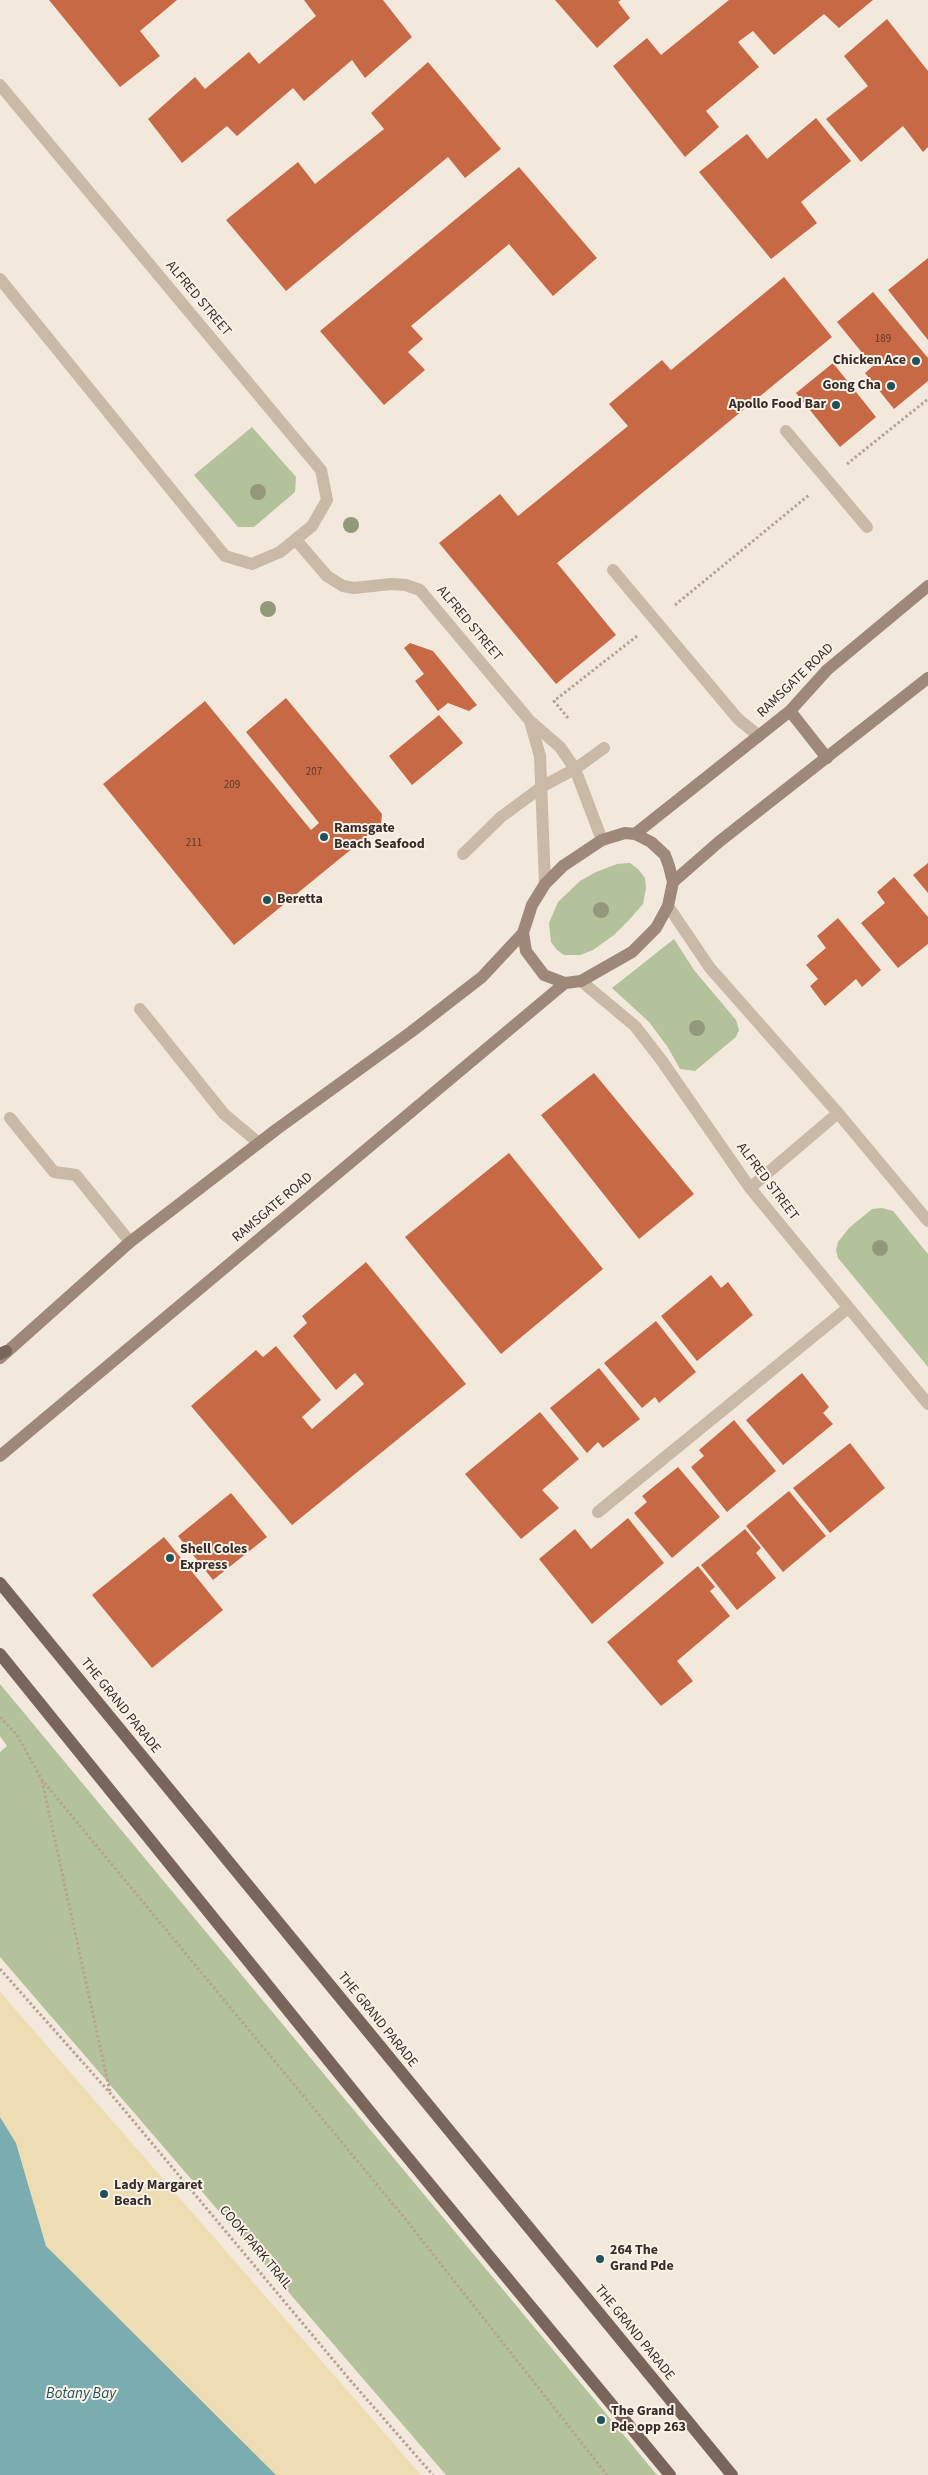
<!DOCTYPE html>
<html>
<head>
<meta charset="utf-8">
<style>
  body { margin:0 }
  canvas { display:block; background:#f2e9dc }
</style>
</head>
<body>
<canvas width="928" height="2475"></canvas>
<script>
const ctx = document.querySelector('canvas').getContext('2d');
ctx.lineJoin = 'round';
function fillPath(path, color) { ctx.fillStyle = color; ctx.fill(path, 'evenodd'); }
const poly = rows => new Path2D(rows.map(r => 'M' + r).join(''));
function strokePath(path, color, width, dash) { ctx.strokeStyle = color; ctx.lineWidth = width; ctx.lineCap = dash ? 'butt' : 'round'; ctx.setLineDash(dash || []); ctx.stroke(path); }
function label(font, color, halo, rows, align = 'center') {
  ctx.font = font + ' "Source Sans 3",sans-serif'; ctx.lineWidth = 4; ctx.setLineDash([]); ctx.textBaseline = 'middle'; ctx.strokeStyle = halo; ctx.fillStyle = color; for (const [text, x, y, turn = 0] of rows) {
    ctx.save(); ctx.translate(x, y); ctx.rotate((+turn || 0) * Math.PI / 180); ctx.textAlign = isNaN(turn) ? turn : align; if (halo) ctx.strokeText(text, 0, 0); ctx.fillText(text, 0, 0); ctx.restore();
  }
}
fillPath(poly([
  [252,427,296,477,295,492,254,527,238,527,194,475],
  [630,863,638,869,645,878,646,888,643,904,630,919,614,935,593,950,580,955,564,955,557,950,551,942,549,923,558,902,580,881,596,872,617,864],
  [674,939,694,970,736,1020,739,1030,736,1037,695,1071,680,1069,667,1046,649,1022,612,988],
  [882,1208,893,1211,928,1254,928,1367,838,1258,836,1250,838,1242,849,1228,872,1209],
  [0,1684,657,2475,446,2475,0,1957,0,1752,7,1746,0,1736]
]), '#b3c29b');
fillPath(poly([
  [0,1991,8,2001,421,2475,276,2475,46,2246,16,2143,0,2117]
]), '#eedcb2');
fillPath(poly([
  [0,2117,16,2143,46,2246,276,2475,0,2475]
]), '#7aacb0');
fillPath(poly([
  [49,0,177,0,140,31,160,56,120,87],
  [304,0,383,0,412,37,365,78,352,60,304,101,293,88,237,136,227,126,182,163,148,119,195,77,205,89,249,52,259,64,316,16],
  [555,0,621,0,618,2,630,18,597,48],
  [729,0,873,0,839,28,824,14,774,55,753,31,738,42,759,67,706,111,719,127,685,157,613,66,647,38,661,55],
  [887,19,928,71,928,147,923,152,903,126,861,162,826,119,868,86,844,56],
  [428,62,501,149,465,178,448,157,286,291,226,220,298,162,315,184,384,129,371,113],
  [816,118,851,161,801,202,817,223,771,259,699,172,747,134,767,159],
  [519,167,597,258,553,296,509,244,411,326,423,339,408,352,425,370,384,405,320,331],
  [928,258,928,340,888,290],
  [784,277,832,337,557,563,616,635,556,684,439,543,500,494,518,516,628,426,609,404,662,360,671,370],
  [873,292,928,358,928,381,894,409,865,373,873,366,837,322],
  [833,363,876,417,840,447,796,393],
  [410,643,433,651,477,705,469,711,448,703,438,711,415,681,424,674,404,648],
  [286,698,382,814,381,825,234,945,103,784,205,701,311,830,319,823,246,732],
  [439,715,463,743,412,785,389,756],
  [928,863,928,893,913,875],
  [894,877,928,917,928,944,898,968,861,923,885,903,877,892],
  [838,918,881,970,862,987,856,979,825,1006,810,986,818,979,806,965,826,948,817,936],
  [594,1073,694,1194,639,1239,541,1115],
  [509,1153,603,1269,501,1354,405,1237],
  [366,1262,466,1384,292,1525,191,1406,256,1350,263,1357,276,1346,321,1400,302,1417,312,1429,364,1384,355,1373,336,1390,293,1336,307,1323,302,1316],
  [711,1275,721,1288,728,1282,753,1315,697,1361,661,1316],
  [656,1321,696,1372,659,1403,655,1397,642,1408,604,1363],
  [599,1368,640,1419,603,1448,598,1442,587,1453,550,1408],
  [802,1373,829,1407,823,1413,833,1424,783,1465,746,1420],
  [540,1412,579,1459,542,1490,559,1508,521,1539,465,1474],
  [734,1420,776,1471,727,1512,691,1467,704,1456,699,1450],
  [850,1443,885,1488,830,1533,793,1488],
  [678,1467,720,1517,672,1558,634,1513,647,1502,642,1496],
  [789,1491,826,1536,783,1572,746,1526],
  [231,1493,267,1537,213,1580,178,1536],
  [628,1518,664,1563,592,1624,539,1559,575,1529,591,1549],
  [745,1529,761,1548,756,1553,776,1578,737,1610,701,1565],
  [164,1537,223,1610,152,1668,92,1595],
  [698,1566,715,1587,710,1591,730,1616,677,1661,693,1681,661,1706,607,1642]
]), '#c76944');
strokePath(poly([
  [847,464,928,399],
  [675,605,809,495],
  [568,718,554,701,637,636],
  [0,1717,17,1735,42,1780,407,2221,607,2475],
  [42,1781,110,2092],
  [0,1969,110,2093,350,2380,433,2475]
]), '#b7a391', 3, [2.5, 2.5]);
strokePath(poly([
  [786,431,867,527],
  [613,570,738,719,759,736],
  [463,854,501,817,543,786,575,769,604,748],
  [140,1009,224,1114,259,1143],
  [10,1118,54,1172,76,1175,130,1242],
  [598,1512,848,1308]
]), '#cbb9a7', 12);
strokePath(poly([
  [0,85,321,470,327,500,312,526,280,552,252,564,225,556,0,279],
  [296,540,327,576,343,586,354,588,391,584,406,585,420,590,530,721,560,747,575,769,602,840],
  [530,721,540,756,545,884],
  [668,906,710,968,838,1113,928,1221],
  [581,981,635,1026,662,1061,750,1188,928,1404],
  [750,1188,838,1113]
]), '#cbb9a7', 12);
strokePath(poly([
  [790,711,827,758],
  [625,833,635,834,651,842,665,855,669,866,673,882,668,906,656,928,632,952,581,981,565,983,544,975,526,951,523,933,532,905,545,884,563,866,602,840,625,833],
  [635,834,790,711,827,670,928,586],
  [673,882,720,841,928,678],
  [0,1358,130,1242,277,1129,411,1032,482,977,523,933],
  [0,1456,565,983]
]), '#9e8879', 12);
strokePath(poly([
  [0,1354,6,1351],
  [0,1583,732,2475],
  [0,1654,375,2118,670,2475]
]), '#796559', 12);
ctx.fillStyle = '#93987b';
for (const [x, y] of [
  [258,492],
  [351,525],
  [268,609],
  [601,910],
  [697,1028],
  [880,1248]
]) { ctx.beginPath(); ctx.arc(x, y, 8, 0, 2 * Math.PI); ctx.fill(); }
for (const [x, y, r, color] of [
  [916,361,5,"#1d5359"],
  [891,386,5,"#1d5359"],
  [836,405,5,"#1d5359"],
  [324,837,5,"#1d5359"],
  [267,900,5,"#1d5359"],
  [170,1558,5,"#1d5359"],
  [104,2194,5,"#1d5359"],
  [600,2259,5,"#1d5359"],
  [601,2420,5,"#1d5359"]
]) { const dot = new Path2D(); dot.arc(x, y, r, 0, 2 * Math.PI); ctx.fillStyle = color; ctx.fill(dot); strokePath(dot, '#faf2e8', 2); }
label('11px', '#5b3c2f', null, [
  ["189",883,340],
  ["207",314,773],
  ["209",232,786],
  ["211",194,844]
]);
label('14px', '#372d28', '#faf2e8', [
  ["ALFRED STREET",198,299,50],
  ["ALFRED STREET",469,624,50],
  ["RAMSGATE ROAD",796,681,-44],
  ["ALFRED STREET",767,1182,53],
  ["RAMSGATE ROAD",273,1208,-40],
  ["THE GRAND PARADE",120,1706,51],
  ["THE GRAND PARADE",377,2020,51],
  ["COOK PARK TRAIL",255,2248,50],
  ["THE GRAND PARADE",634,2333,51]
]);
label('bold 14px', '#372d28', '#faf2e8', [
  ["Chicken Ace",906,361,"right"],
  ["Gong Cha",881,386,"right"],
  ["Apollo Food Bar",826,405,"right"],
  ["Ramsgate",334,829],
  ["Beach Seafood",334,845],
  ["Beretta",277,900],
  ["Shell Coles",180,1550],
  ["Express",180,1566],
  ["Lady Margaret",114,2186],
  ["Beach",114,2202],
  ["264 The",610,2251],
  ["Grand Pde",610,2267],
  ["The Grand",611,2412],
  ["Pde opp 263",611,2428]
], 'left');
label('italic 15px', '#1d5359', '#faf2e8', [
  ["Botany Bay",81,2395]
]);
</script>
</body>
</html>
